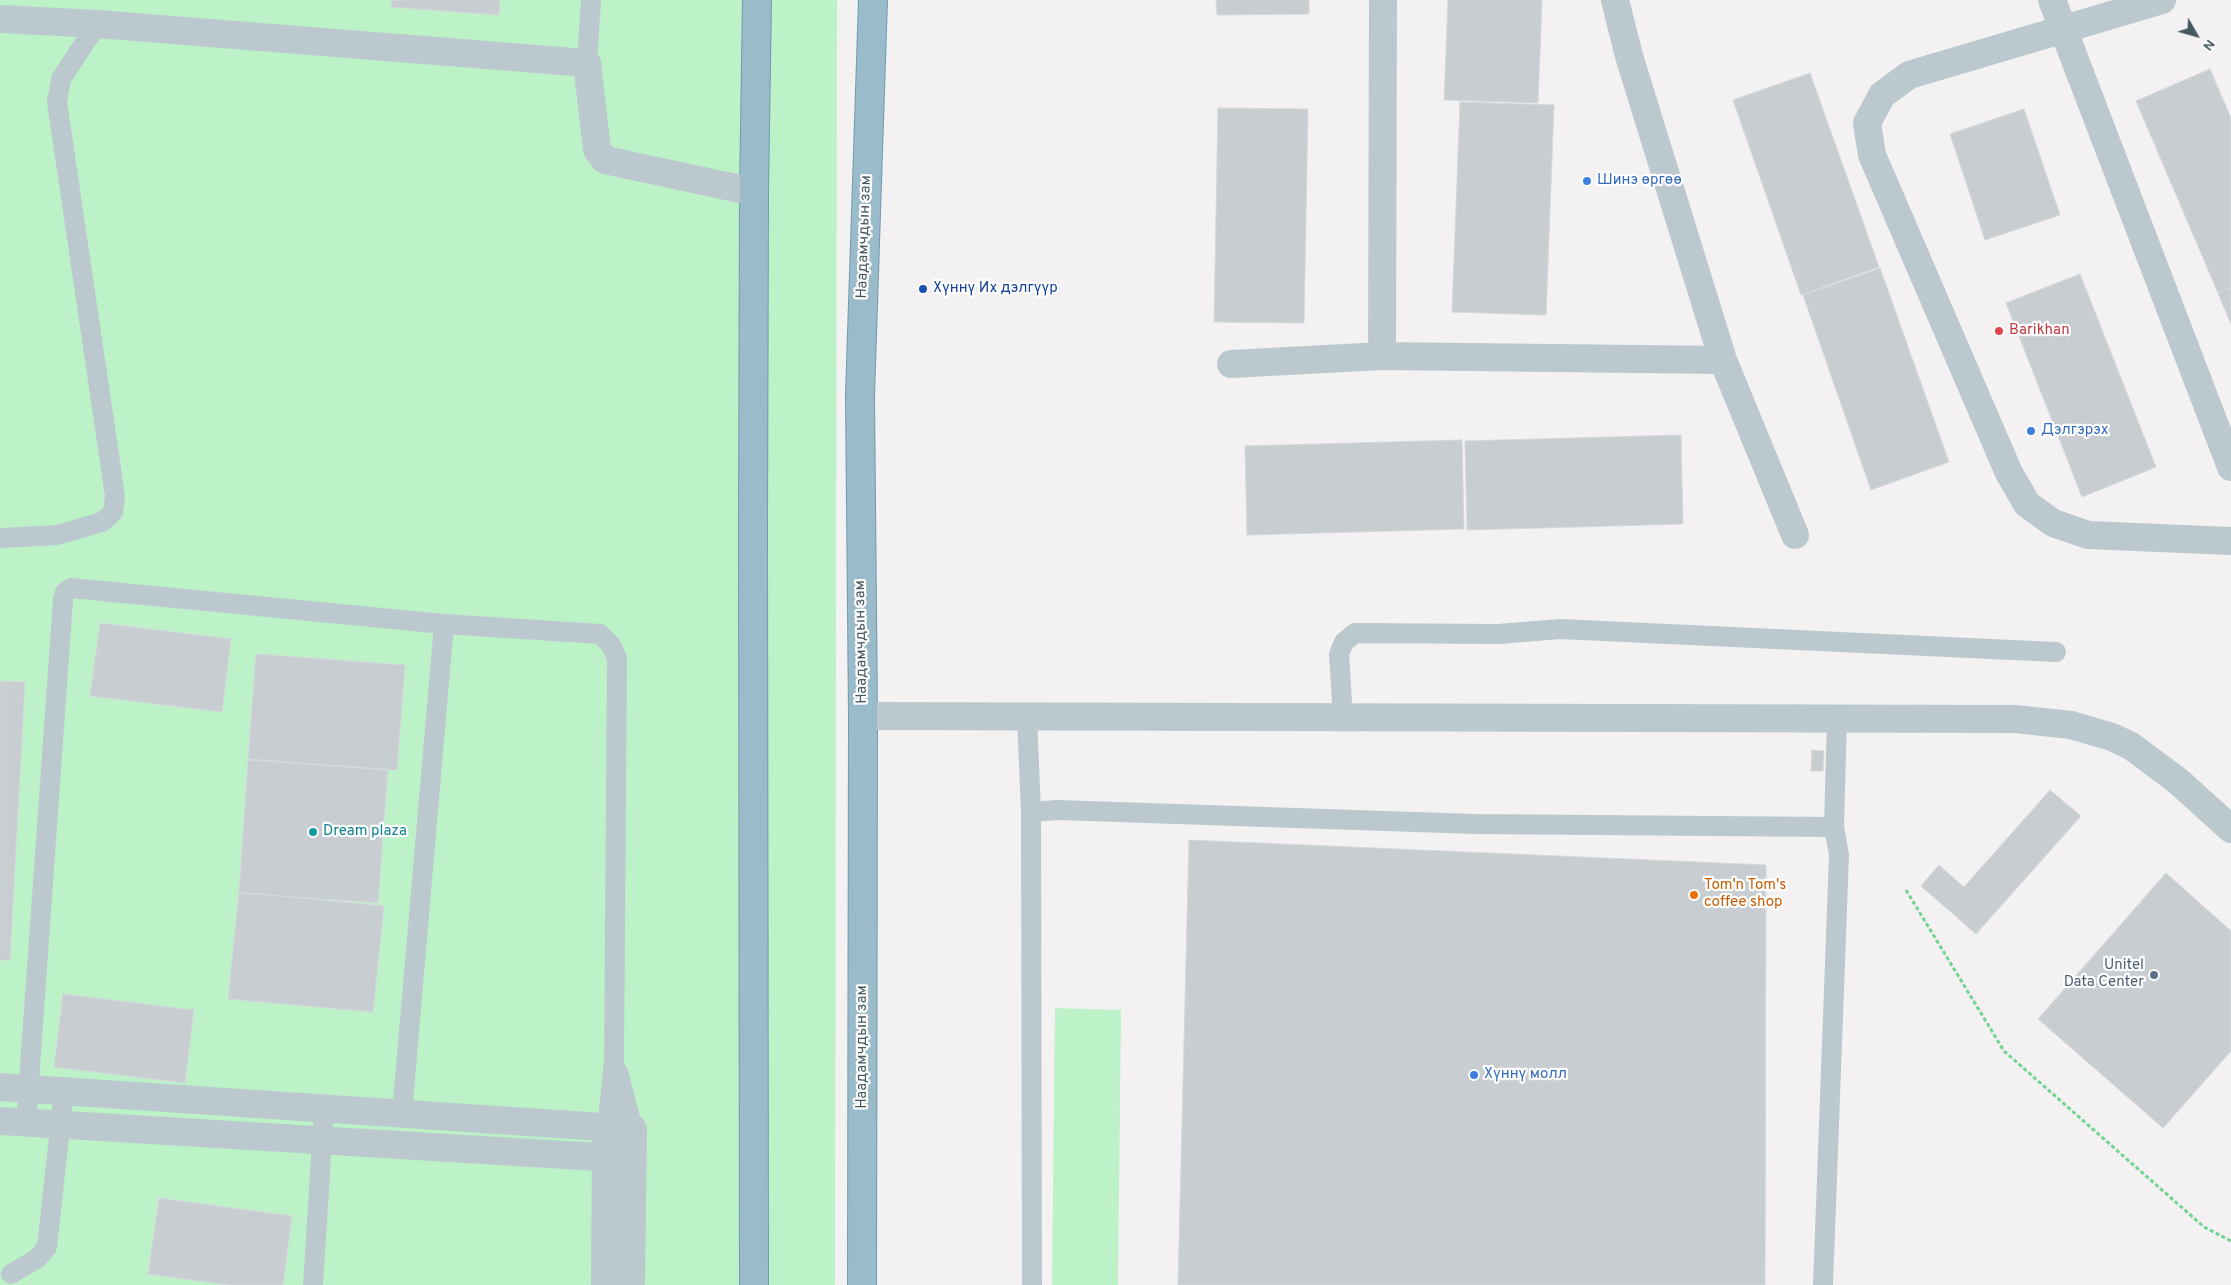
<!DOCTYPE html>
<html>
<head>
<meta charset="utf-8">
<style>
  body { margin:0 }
  #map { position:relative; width:2231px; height:1285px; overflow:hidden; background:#f3f1f1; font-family:Overpass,sans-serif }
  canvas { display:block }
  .north { position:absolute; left:2171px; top:10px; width:50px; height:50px; -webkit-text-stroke:4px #fff; paint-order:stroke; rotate:128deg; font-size:14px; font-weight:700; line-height:20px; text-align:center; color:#475960 }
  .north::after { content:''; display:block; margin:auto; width:18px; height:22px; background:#475960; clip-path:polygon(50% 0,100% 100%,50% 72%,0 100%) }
</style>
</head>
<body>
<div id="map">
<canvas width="2231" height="1285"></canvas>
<div class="north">N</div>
</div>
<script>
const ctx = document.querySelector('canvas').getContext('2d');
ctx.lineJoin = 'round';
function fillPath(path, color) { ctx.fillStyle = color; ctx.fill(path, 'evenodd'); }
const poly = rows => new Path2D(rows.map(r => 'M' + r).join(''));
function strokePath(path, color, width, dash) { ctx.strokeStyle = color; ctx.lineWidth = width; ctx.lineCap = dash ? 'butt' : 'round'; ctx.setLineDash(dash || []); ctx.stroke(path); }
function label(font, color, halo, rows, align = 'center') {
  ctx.font = font + ' Overpass,sans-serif'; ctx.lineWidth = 4.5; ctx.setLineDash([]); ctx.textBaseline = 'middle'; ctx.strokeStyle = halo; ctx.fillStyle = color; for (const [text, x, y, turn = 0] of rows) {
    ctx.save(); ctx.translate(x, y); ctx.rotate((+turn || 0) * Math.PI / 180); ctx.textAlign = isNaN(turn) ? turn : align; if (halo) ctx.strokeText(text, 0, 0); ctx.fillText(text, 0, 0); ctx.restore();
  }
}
fillPath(poly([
  [0,0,837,0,835,1285,0,1285],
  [1055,1008,1121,1010,1118,1285,1052,1285]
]), '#bdf2c8');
const building = poly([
  [392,0,500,0,499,15,391,7,392,0],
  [1216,0,1309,0,1309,14,1217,15,1216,0],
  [1448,0,1542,0,1538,103,1444,100,1448,0],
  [2210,69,2231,118,2231,287,2218,293,2136,101,2210,69],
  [1810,73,1879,267,1801,295,1733,100,1810,73],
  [1460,102,1554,105,1546,315,1452,312,1460,102],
  [1218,108,1308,109,1304,323,1214,322,1218,108],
  [2024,109,2060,215,1985,240,1950,134,2024,109],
  [1880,268,1949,462,1871,490,1803,295,1880,268],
  [2080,274,2156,467,2082,497,2006,303,2080,274],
  [2231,288,2231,324,2218,293,2231,288],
  [1681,435,1683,524,1467,530,1465,441,1681,435],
  [1462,440,1464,529,1247,535,1245,446,1462,440],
  [100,623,231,639,222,712,90,696,100,623],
  [256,654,405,665,397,770,248,759,256,654],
  [0,681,25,682,10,960,0,960,0,681],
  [1812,750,1824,751,1823,771,1811,771,1812,750],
  [248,760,388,770,378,903,239,893,248,760],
  [2050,790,2081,816,1976,934,1921,886,1939,865,1964,887,2050,790],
  [1189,840,1766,865,1765,1285,1178,1285,1189,840],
  [2166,873,2231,931,2231,1051,2163,1128,2038,1019,2166,873],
  [239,892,384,906,373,1012,228,999,239,892],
  [63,994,194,1010,185,1083,54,1067,63,994],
  [159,1198,292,1216,283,1285,228,1285,148,1274,159,1198]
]);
fillPath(building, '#c7cdd0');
strokePath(building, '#d4d8dc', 1);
const trunk = poly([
  [754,1285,753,529,754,192,757,0],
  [862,1285,863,716,860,395,873,0]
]);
strokePath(trunk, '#719aae', 30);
strokePath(poly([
  [1906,890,2004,1051,2204,1227,2231,1241]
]), '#73d391', 3, [4, 2.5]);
strokePath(poly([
  [587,63,591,0],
  [0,538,57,535,102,522,113,512,115,496,57,102,61,79,97,24],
  [1027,718,1031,812,1032,1285],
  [1343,718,1339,654,1344,642,1355,633,1498,634,1560,629,2056,652],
  [1031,812,1057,810,1475,824,1834,827],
  [618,1072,633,1129],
  [402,1113,444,624],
  [26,1123,63,600,65,592,71,588,444,624,600,634,611,645,617,658,614,1061,607,1129],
  [11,1274,38,1258,47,1247,64,1091],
  [313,1285,324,1109],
  [1823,1285,1839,855,1834,827,1837,717]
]), '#bbc9ce', 20);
strokePath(poly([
  [1615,0,1629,56,1723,360,1795,535],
  [2052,0,2231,467],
  [2162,0,1909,75,1882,95,1867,123,1872,155,2009,473,2027,504,2053,523,2088,535,2231,541],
  [0,19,97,24,587,63,597,150,605,160,754,192],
  [1382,356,1383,0],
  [1231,364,1382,356,1723,360],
  [863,716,2015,719,2071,725,2112,737,2131,746,2178,781,2231,829],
  [0,1087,633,1129,631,1285],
  [0,1121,632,1159],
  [605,1285,606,1141]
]), '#bbc9ce', 28);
strokePath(trunk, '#9abbca', 28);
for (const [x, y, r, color] of [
  [1587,181,5,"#3f7fe0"],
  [923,289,5,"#1a4fb4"],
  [1999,331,5,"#e0444e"],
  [2031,431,5,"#3f7fe0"],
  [313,832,5,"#0f9aa8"],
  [1694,895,5,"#e8710a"],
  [2154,975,5,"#5c6f8a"],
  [1474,1075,5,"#3f7fe0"]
]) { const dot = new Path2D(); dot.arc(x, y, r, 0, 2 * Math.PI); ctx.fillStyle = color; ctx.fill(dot); strokePath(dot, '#fff', 2); }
label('15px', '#366cbe', '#fff', [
  ["Шинэ өргөө",1597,181],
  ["Дэлгэрэх",2041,431],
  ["Хүннү молл",1484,1075]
], 'left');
label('15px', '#475960', '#fff', [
  ["Наадамчдын зам",865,237,-88],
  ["Наадамчдын зам",862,642,-91],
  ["Наадамчдын зам",863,1047,-90]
]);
label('15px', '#164399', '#fff', [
  ["Хүннү Их дэлгүүр",933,289]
], 'left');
label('15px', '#be3a42', '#fff', [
  ["Barikhan",2009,331]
], 'left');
label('15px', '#0d838f', '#fff', [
  ["Dream plaza",323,832]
], 'left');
label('15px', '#c56008', '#fff', [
  ["Tom'n Tom's",1704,886],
  ["coffee shop",1704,903]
], 'left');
label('15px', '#4e5e75', '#fff', [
  ["Unitel",2144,966],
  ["Data Center",2144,983]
], 'right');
</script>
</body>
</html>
